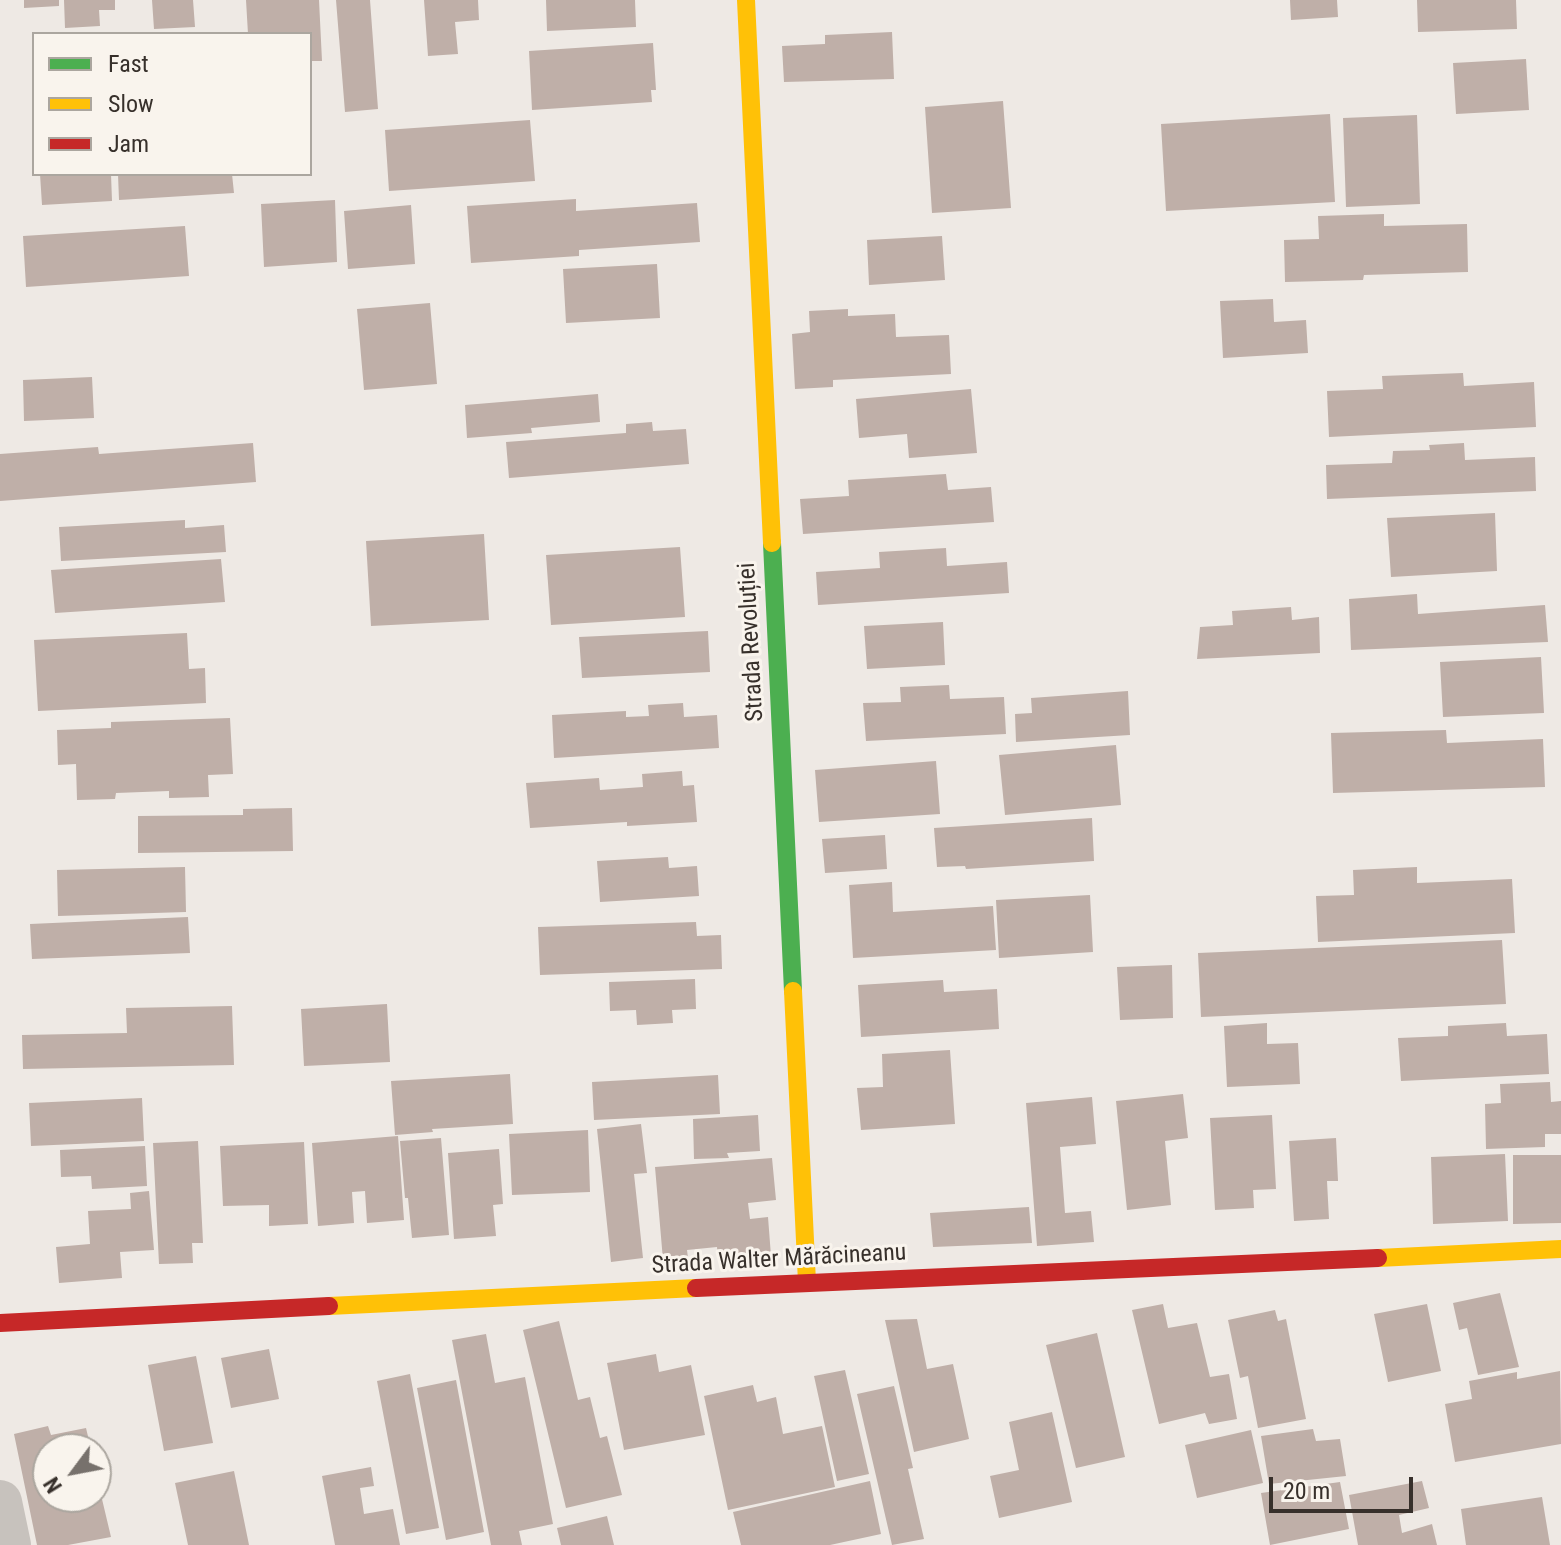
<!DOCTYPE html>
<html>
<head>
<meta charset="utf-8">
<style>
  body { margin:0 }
  #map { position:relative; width:1561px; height:1545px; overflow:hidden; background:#eee9e4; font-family:"Roboto Condensed",sans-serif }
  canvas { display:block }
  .legend { position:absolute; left:32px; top:32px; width:280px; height:144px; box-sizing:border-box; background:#f9f4ed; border:2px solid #aba69f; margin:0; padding:10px 14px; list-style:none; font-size:24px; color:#37302b }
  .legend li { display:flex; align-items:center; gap:16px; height:40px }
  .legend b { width:40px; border:2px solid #aba69f }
  .north { position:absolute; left:32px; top:1433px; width:80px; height:80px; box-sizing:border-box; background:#f9f4ed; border:2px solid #aba69f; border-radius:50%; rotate:238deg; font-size:22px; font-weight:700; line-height:32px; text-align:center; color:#37302b }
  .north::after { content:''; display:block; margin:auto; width:28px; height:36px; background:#77716c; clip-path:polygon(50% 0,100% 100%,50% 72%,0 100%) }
  .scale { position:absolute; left:1269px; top:1477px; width:144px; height:36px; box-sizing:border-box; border:4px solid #37302b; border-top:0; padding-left:10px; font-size:24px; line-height:28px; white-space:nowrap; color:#37302b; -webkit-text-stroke:6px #f9f4ed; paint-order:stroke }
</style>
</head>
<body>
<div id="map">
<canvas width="1561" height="1545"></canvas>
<ul class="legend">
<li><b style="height:10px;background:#4caf50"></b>Fast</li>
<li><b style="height:10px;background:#ffc107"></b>Slow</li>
<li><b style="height:10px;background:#c62828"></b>Jam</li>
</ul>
<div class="north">N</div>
<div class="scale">20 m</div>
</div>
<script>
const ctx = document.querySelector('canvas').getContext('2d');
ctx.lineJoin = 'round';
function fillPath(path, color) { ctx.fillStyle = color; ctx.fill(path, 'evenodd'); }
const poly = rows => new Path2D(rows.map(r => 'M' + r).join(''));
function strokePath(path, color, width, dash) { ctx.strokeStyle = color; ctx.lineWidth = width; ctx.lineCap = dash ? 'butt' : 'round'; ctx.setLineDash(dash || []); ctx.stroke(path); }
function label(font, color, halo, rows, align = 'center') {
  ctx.font = font + ' "Roboto Condensed",sans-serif'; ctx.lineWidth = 6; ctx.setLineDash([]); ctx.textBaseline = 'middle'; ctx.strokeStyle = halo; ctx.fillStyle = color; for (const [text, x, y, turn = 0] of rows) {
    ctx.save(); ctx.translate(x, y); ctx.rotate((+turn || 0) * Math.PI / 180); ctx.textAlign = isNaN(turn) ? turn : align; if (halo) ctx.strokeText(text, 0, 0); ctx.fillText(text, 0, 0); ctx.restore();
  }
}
fillPath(poly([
  [24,0,59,0,59,6,24,8],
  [64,0,115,0,115,10,99,10,100,26,65,28],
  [152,0,193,0,195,27,154,29],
  [246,0,319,0,322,61,310,61,310,34,248,34],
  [336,0,370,0,378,109,345,112],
  [424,0,478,0,479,20,455,22,458,54,428,56],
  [546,0,635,0,636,27,547,31],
  [1290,0,1337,0,1338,17,1291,20],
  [1417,0,1516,0,1517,29,1418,32],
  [892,32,894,79,784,82,782,46,825,44,825,35],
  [653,43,656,90,651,90,652,102,532,110,529,51],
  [1526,59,1529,110,1456,114,1453,63],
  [1003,101,1011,208,932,213,925,107],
  [1330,114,1335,202,1166,211,1161,124],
  [1417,115,1420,204,1346,207,1343,118],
  [530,120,535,181,389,191,385,130],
  [40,174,111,174,112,201,42,205],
  [118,174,232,174,234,193,119,200],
  [576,199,576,211,697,203,700,242,579,250,579,256,471,263,467,206],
  [335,200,337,262,264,267,261,204],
  [411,205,415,264,348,269,344,211],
  [1384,214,1384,226,1467,224,1468,272,1364,275,1363,280,1285,282,1284,240,1319,239,1318,216],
  [185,226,189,276,26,287,23,236],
  [942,236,945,280,869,285,867,240],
  [657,264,660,318,566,323,563,269],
  [1273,299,1274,322,1306,320,1308,353,1223,358,1220,301],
  [430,303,437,384,364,390,357,309],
  [848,309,848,316,895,314,896,337,949,335,951,374,833,380,833,387,795,389,792,334,810,332,809,311],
  [1463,373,1464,386,1534,382,1536,427,1329,437,1327,391,1383,389,1382,376],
  [92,377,94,418,24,421,23,380],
  [971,389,977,453,909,458,907,434,859,438,856,399],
  [598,394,600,422,531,428,532,433,467,438,465,405],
  [652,422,653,431,686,429,689,464,509,478,506,442,626,433,626,424],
  [253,443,256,482,0,501,0,454,98,447,99,454],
  [1464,443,1465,460,1535,457,1536,491,1327,499,1326,465,1392,463,1393,451,1430,450,1429,445],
  [946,474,948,490,991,487,994,522,803,534,800,499,849,496,848,480],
  [1495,513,1497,571,1391,577,1387,518],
  [185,520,185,528,224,525,226,552,61,561,59,527],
  [484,534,489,620,371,626,366,541],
  [680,547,685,617,551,625,546,555],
  [946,548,947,566,1007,562,1009,593,818,605,816,572,880,568,879,552],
  [221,559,225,602,55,613,51,570],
  [1417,594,1418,614,1545,605,1548,642,1351,650,1349,599],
  [1291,607,1292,620,1319,617,1320,653,1197,659,1200,627,1233,625,1232,611],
  [943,622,945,665,867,669,864,626],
  [708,631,710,672,582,678,579,637],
  [187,633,189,669,205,668,206,703,38,711,34,640],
  [1541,657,1544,713,1443,717,1440,662],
  [949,685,950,699,1004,697,1006,734,866,741,863,703,901,702,900,687],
  [1128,691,1130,735,1016,742,1015,714,1032,713,1031,698],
  [683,703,684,717,717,715,719,748,554,758,552,715,626,711,626,717,649,716,648,705],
  [230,718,233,774,208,775,209,797,169,798,169,791,116,793,115,799,77,800,76,764,58,765,57,730,111,728,111,722],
  [1446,730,1447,743,1543,739,1545,787,1333,793,1331,733],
  [1116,745,1121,805,1005,815,999,755],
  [936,761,940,814,819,822,815,770],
  [682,771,683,786,694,785,697,822,627,826,627,822,530,828,526,783,599,778,600,790,643,787,642,774],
  [292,808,293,851,138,853,138,816,243,815,243,809],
  [1092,818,1094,861,966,869,965,866,937,867,934,828],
  [885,835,887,869,825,873,822,839],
  [668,857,669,868,697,866,699,896,600,902,597,861],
  [185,867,186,912,58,916,57,870],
  [1417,867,1417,883,1512,879,1515,933,1318,942,1316,896,1354,895,1353,870],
  [892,882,893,912,993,906,996,950,853,958,849,885],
  [1090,895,1093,952,999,958,996,900],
  [188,917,190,953,32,959,30,924],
  [696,922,697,936,721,935,722,969,540,975,538,927],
  [1502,940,1506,1004,1201,1017,1198,953],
  [1172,965,1173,1018,1120,1020,1117,967],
  [695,979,696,1009,672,1010,673,1023,637,1025,636,1010,610,1011,609,982],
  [943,980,944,992,997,989,999,1029,861,1037,858,985],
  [387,1004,390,1062,304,1066,301,1009],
  [232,1006,234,1065,23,1069,22,1035,127,1033,126,1008],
  [1267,1023,1267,1044,1298,1043,1300,1084,1227,1087,1224,1026],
  [1506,1023,1507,1036,1547,1034,1549,1074,1401,1081,1398,1038,1448,1036,1448,1026],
  [950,1050,955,1124,861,1130,857,1088,883,1087,882,1054],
  [510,1074,513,1124,432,1129,433,1132,395,1135,391,1081],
  [718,1075,720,1114,594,1120,592,1082],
  [1550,1082,1551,1102,1561,1101,1561,1134,1545,1134,1545,1147,1486,1149,1485,1104,1501,1103,1500,1084],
  [1183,1094,1188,1138,1165,1141,1171,1205,1127,1210,1116,1101],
  [1092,1097,1096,1144,1060,1147,1065,1213,1091,1211,1094,1242,1037,1246,1026,1103],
  [142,1098,144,1141,31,1146,29,1103],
  [758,1115,760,1151,727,1153,729,1158,694,1159,693,1119],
  [1272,1115,1276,1189,1253,1190,1254,1208,1215,1210,1210,1118],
  [641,1124,647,1173,634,1174,643,1258,611,1262,597,1129],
  [588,1130,590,1192,512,1195,509,1134],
  [398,1136,404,1220,367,1223,365,1191,352,1192,354,1223,318,1226,312,1143],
  [441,1138,449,1235,412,1238,408,1198,405,1198,400,1141],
  [1336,1138,1338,1181,1327,1181,1329,1219,1294,1221,1289,1141],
  [198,1141,203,1243,192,1243,193,1263,159,1264,153,1143],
  [304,1142,308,1224,269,1226,269,1205,223,1206,220,1146],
  [145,1146,147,1186,92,1189,91,1176,61,1177,60,1150],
  [499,1149,503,1204,493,1205,496,1236,454,1239,448,1153],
  [1505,1154,1508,1221,1433,1224,1431,1157],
  [1513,1155,1561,1155,1561,1223,1513,1224],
  [772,1158,776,1200,748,1203,750,1219,768,1217,771,1256,718,1260,717,1247,687,1250,688,1258,663,1260,655,1167],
  [149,1191,154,1250,120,1252,122,1278,59,1283,56,1247,90,1244,88,1211,131,1209,130,1193],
  [1029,1207,1032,1243,933,1247,930,1213],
  [1500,1293,1519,1367,1478,1375,1467,1328,1459,1330,1453,1303],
  [1163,1304,1168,1328,1197,1323,1210,1377,1229,1374,1237,1419,1209,1424,1205,1413,1159,1424,1132,1310],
  [1427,1304,1441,1371,1388,1382,1374,1314],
  [1275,1310,1278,1321,1286,1319,1306,1419,1258,1428,1248,1376,1240,1378,1228,1320],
  [917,1319,927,1369,953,1364,969,1439,914,1452,885,1320],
  [559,1321,578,1400,590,1397,600,1438,607,1436,622,1495,566,1508,523,1330],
  [1097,1333,1125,1457,1076,1468,1046,1345],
  [486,1334,495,1383,525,1377,553,1524,519,1531,522,1545,491,1545,452,1340],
  [269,1349,279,1399,231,1408,221,1358],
  [656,1354,659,1372,691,1365,705,1435,624,1450,607,1363],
  [196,1356,213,1443,164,1451,148,1365],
  [845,1370,869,1474,837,1481,814,1376],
  [1560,1371,1561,1444,1455,1462,1445,1404,1472,1399,1469,1381,1517,1372,1517,1379],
  [410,1374,439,1528,406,1534,377,1381],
  [456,1380,484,1532,446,1540,417,1388],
  [753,1385,757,1402,776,1397,783,1434,822,1426,835,1487,728,1510,704,1396],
  [894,1386,913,1468,908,1469,924,1539,892,1545,857,1394],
  [1052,1412,1072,1502,999,1518,990,1476,1019,1470,1009,1422],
  [48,1426,51,1435,86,1428,91,1449,48,1449,48,1497,96,1497,97,1478,111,1537,68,1545,37,1545,14,1434],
  [1313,1429,1316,1441,1340,1439,1346,1476,1269,1484,1261,1436],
  [1251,1430,1263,1483,1197,1498,1185,1445],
  [371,1467,374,1486,360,1488,364,1514,393,1509,400,1545,335,1545,322,1476],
  [234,1471,249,1545,188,1545,175,1483],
  [870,1481,881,1534,830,1545,741,1545,733,1512],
  [1422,1481,1429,1508,1399,1515,1402,1533,1432,1524,1437,1545,1358,1545,1349,1495],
  [1340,1482,1349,1529,1270,1545,1261,1493],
  [1542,1497,1550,1545,1466,1545,1461,1509],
  [607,1516,614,1545,561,1545,557,1528]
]), '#bfafa8');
strokePath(poly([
  [0,1502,9,1545]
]), '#c7c2bd', 44);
strokePath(poly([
  [772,543,793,991]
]), '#4caf50', 18);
strokePath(poly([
  [746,0,772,543],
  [793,991,807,1282],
  [1378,1258,1561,1249],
  [329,1306,696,1288]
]), '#ffc107', 18);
strokePath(poly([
  [696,1288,1378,1258],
  [0,1323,329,1306]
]), '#c62828', 18);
label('24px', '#37302b', '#f9f4ed', [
  ["Strada Revoluției",752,642,-93],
  ["Strada Walter Mărăcineanu",779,1260,-3]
]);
</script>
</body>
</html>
